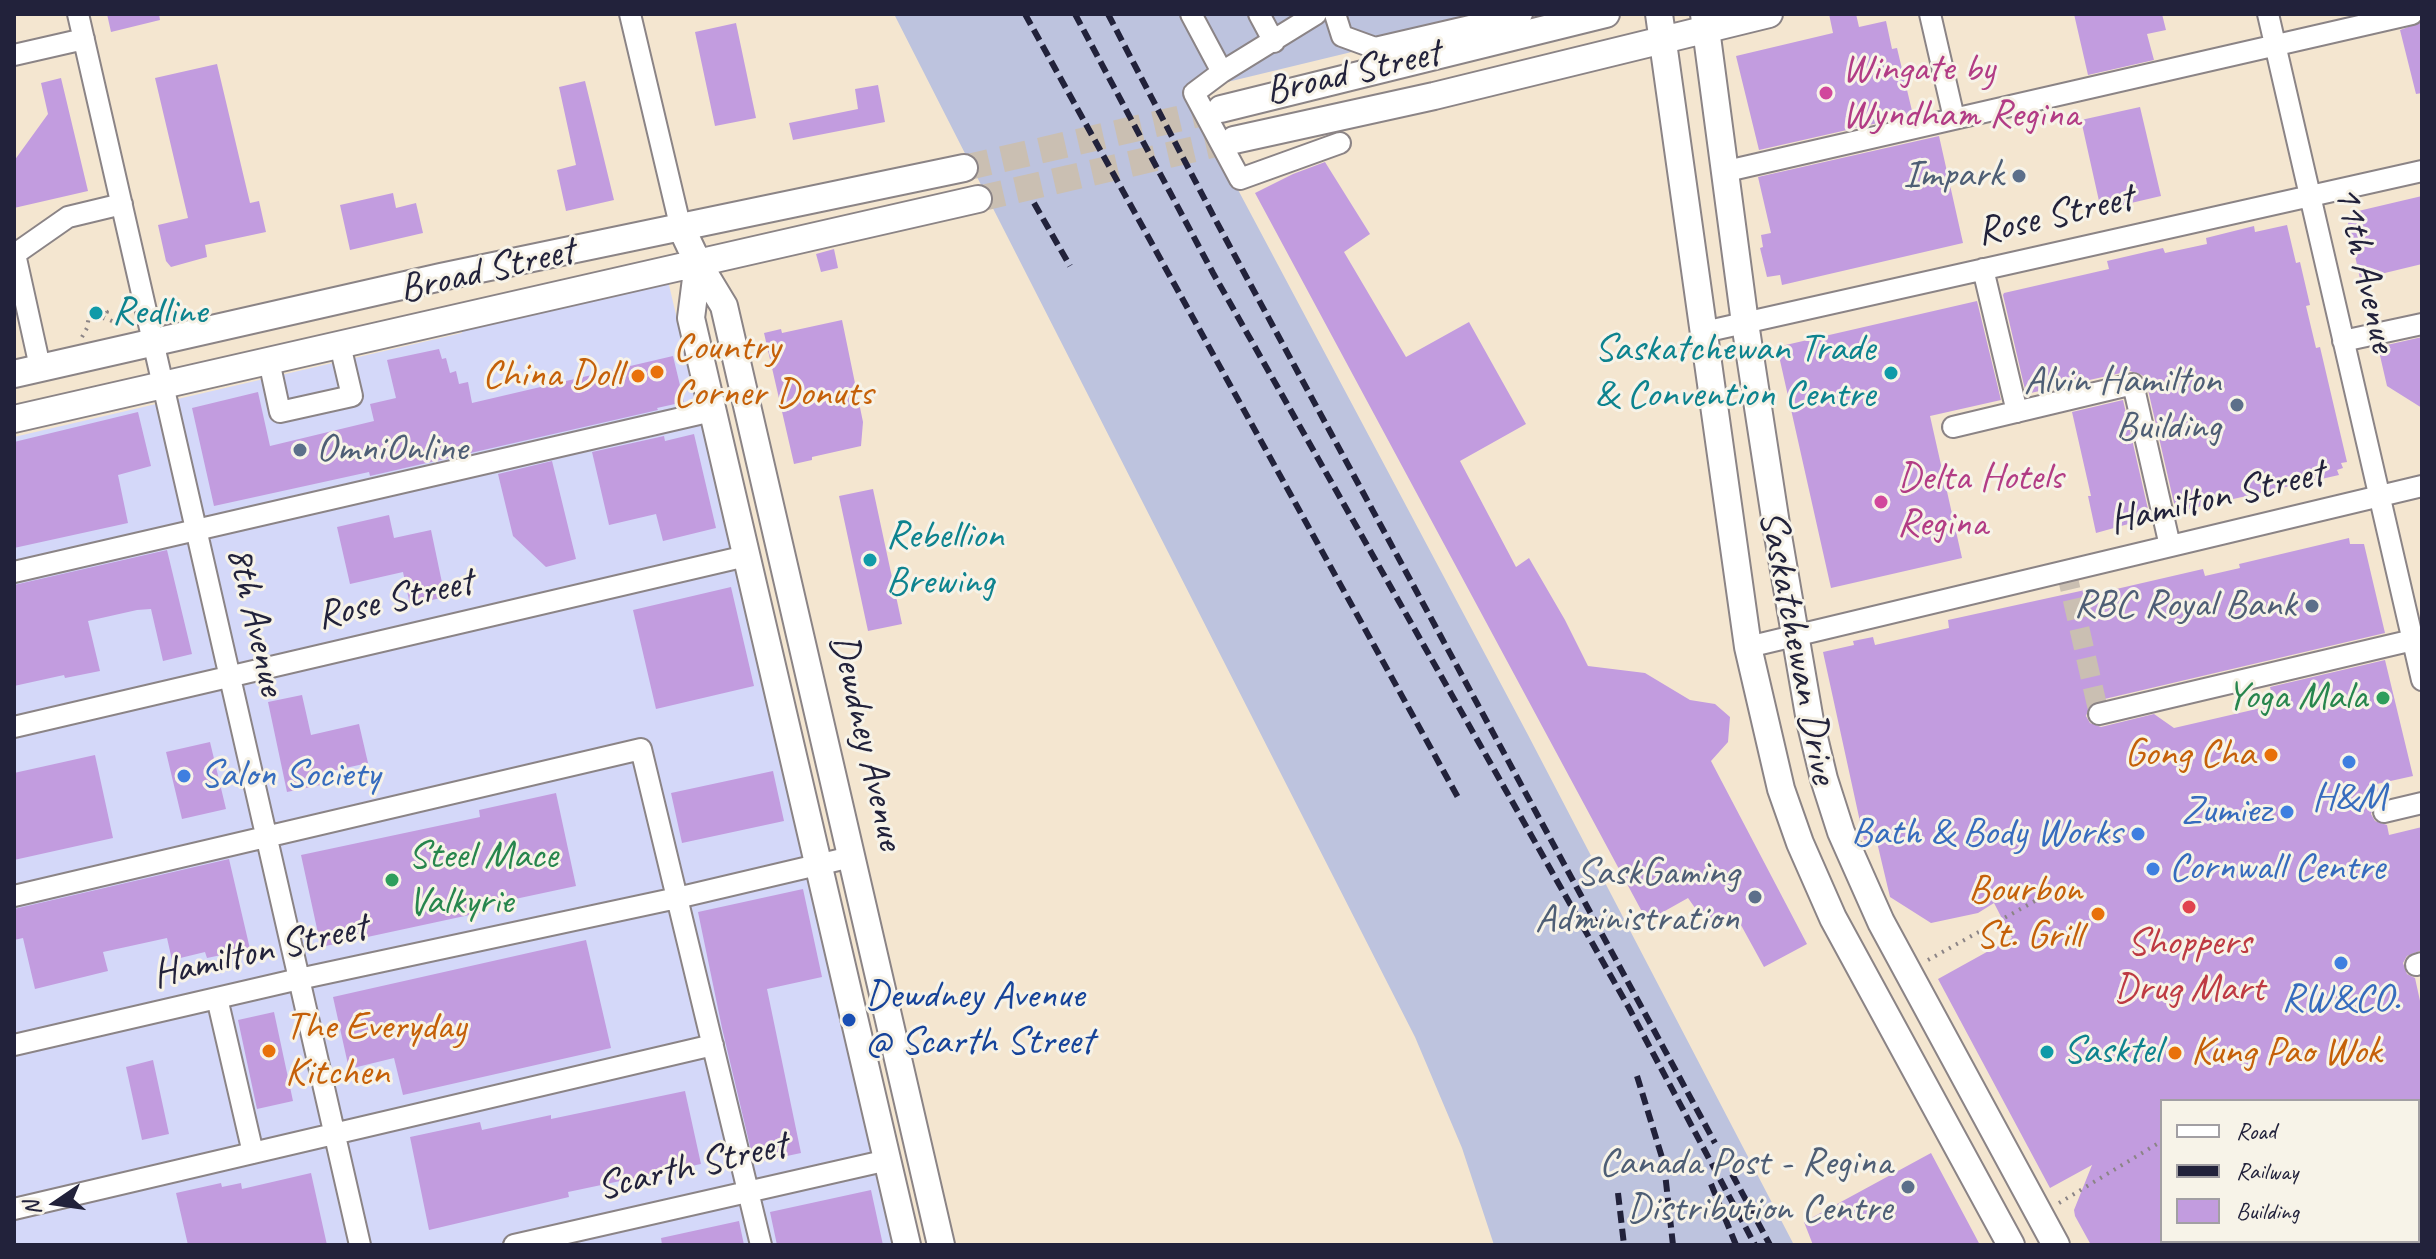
<!DOCTYPE html>
<html>
<head>
<meta charset="utf-8">
<style>
  body { margin:0 }
  #map { position:relative; width:2436px; height:1259px; overflow:hidden; background:#f4e6d0; font-family:Caveat,sans-serif }
  canvas { display:block }
  .frame { position:absolute; inset:0; border:16px solid #22223b; pointer-events:none }
  .legend { position:absolute; left:2160px; top:1099px; width:260px; height:144px; box-sizing:border-box; background:#f7f3e8; border:2px solid #a29fa3; margin:0; padding:10px 14px; list-style:none; font-size:24px; color:#22223b }
  .legend li { display:flex; align-items:center; gap:16px; height:40px }
  .legend b { width:40px; border:2px solid #a29fa3 }
  .north { position:absolute; left:16px; top:1163px; width:80px; height:80px; -webkit-text-stroke:6px #f7f3e8; paint-order:stroke; rotate:257deg; font-size:22px; font-weight:700; line-height:32px; text-align:center; color:#22223b }
  .north::after { content:''; display:block; margin:auto; width:28px; height:36px; background:#22223b; clip-path:polygon(50% 0,100% 100%,50% 72%,0 100%) }
</style>
</head>
<body>
<div id="map">
<canvas width="2436" height="1259"></canvas>
<div class="frame"></div>
<ul class="legend">
<li><b style="height:10px;background:#fff"></b>Road</li>
<li><b style="height:10px;background:#22223b"></b>Railway</li>
<li><b style="height:22px;background:#c29cdf"></b>Building</li>
</ul>
<div class="north">N</div>
</div>
<script>
const ctx = document.querySelector('canvas').getContext('2d');
ctx.lineJoin = 'round';
function fillPath(path, color) { ctx.fillStyle = color; ctx.fill(path, 'evenodd'); }
const poly = rows => new Path2D(rows.map(r => 'M' + r).join(''));
function strokePath(path, color, width, dash) { ctx.strokeStyle = color; ctx.lineWidth = width; ctx.lineCap = dash ? 'butt' : 'round'; ctx.setLineDash(dash || []); ctx.stroke(path); }
function label(font, color, halo, rows, align = 'center') {
  ctx.font = font + ' Caveat,sans-serif'; ctx.lineWidth = 6; ctx.setLineDash([]); ctx.textBaseline = 'middle'; ctx.strokeStyle = halo; ctx.fillStyle = color; for (const [text, x, y, turn = 0] of rows) {
    ctx.save(); ctx.translate(x, y); ctx.rotate((+turn || 0) * Math.PI / 180); ctx.textAlign = isNaN(turn) ? turn : align; if (halo) ctx.strokeText(text, 0, 0); ctx.fillText(text, 0, 0); ctx.restore();
  }
}
fillPath(poly([
  [668,281,898,1245,14,1245,14,437,462,333,461,328]
]), '#d4d8f9');
fillPath(poly([
  [894,14,1509,14,1186,92,1527,733,1794,1245,1494,1245,1462,1148,1415,1037]
]), '#bdc3de');
fillPath(poly([
  [107,14,159,14,160,20,111,32],
  [1829,14,1856,14,1859,27,1886,21,1892,49,1897,48,1913,115,1759,150,1736,56,1833,33],
  [2074,14,2162,14,2166,30,2147,34,2154,60,2088,75],
  [2422,22,2422,93,2416,94,2400,30],
  [736,23,756,118,715,126,695,32],
  [217,64,250,203,259,201,266,232,205,245,207,257,171,267,166,261,158,225,188,218,155,78],
  [61,78,88,191,14,208,14,161,48,114,41,83],
  [585,81,614,200,566,211,557,170,576,165,559,87],
  [878,85,885,122,793,140,789,123,858,109,855,89],
  [2140,107,2161,196,2101,210,2081,120],
  [1939,136,1963,243,1782,285,1780,275,1767,277,1760,248,1763,247,1761,235,1771,233,1758,177],
  [1325,162,1370,234,1344,252,1406,357,1469,322,1526,424,1460,461,1516,567,1529,558,1565,620,1588,666,1645,673,1690,700,1715,704,1730,717,1728,742,1711,761,1807,944,1764,967,1736,916,1710,929,1688,898,1647,921,1255,193,1293,174],
  [393,193,396,208,416,203,423,233,350,250,340,205],
  [2422,196,2422,264,2360,279,2348,223,2354,212],
  [2287,225,2296,263,2300,262,2310,305,2306,306,2316,348,2320,347,2347,462,2341,463,2343,468,2337,470,2339,475,2176,512,2146,381,2142,375,2130,371,2026,394,2003,295,2004,293,2109,269,2107,261,2163,248,2165,253,2207,244,2206,238,2254,226,2255,232],
  [834,249,838,268,821,272,816,254],
  [1977,301,2001,400,1930,416,1962,558,1831,588,1777,347],
  [842,320,863,422,861,446,812,457,812,460,794,464,764,333,781,329,782,333],
  [2422,337,2422,408,2387,386,2378,347],
  [439,349,442,359,446,358,450,373,456,371,459,384,468,382,472,403,673,356,684,402,657,408,658,410,370,476,369,472,214,506,192,408,258,392,270,446,374,421,370,404,396,398,387,360],
  [2123,400,2150,518,2096,533,2088,496,2091,496,2072,412],
  [138,412,151,466,118,475,128,523,14,548,14,442],
  [694,434,716,528,663,541,656,514,609,525,592,452,664,436,665,441],
  [552,461,576,559,546,567,513,536,498,474],
  [873,489,902,624,868,631,839,496],
  [389,515,394,538,431,530,445,597,410,605,403,572,350,584,337,527],
  [2349,538,2350,544,2364,544,2385,633,2096,701,2090,705,2086,716,2090,723,2101,727,2154,714,2174,728,2274,705,2270,687,2385,660,2413,776,2377,784,2381,799,2375,803,2371,814,2375,821,2387,825,2389,835,2422,827,2422,950,2407,956,2403,963,2407,974,2415,978,2422,1010,2422,1101,2162,1101,2162,1245,2091,1245,2075,1216,2074,1210,2092,1165,2050,1188,1938,979,2012,938,1994,903,1978,913,1931,923,1890,897,1876,838,1864,840,1823,652,1854,645,1853,641,1873,637,1875,645,1949,628,1948,620,2085,590,2086,596,2203,569,2205,576,2240,568,2239,564],
  [167,550,192,654,163,661,151,609,137,610,88,621,100,671,65,678,64,675,14,686,14,585],
  [731,587,754,686,656,709,633,610],
  [302,695,311,735,359,724,368,763,323,773,325,784,287,792,268,702],
  [210,742,226,809,182,819,166,752],
  [95,755,113,838,14,860,14,773],
  [773,771,784,821,682,843,671,793],
  [556,793,576,886,487,905,488,911,321,947,301,855,480,817,479,810],
  [229,859,250,949,207,958,205,952,172,960,167,938,103,952,108,971,35,989,23,938,14,940,14,909],
  [803,889,822,977,767,989,801,1153,754,1163,722,1028,698,912],
  [586,940,611,1048,403,1095,394,1058,349,1069,333,997],
  [274,1012,293,1101,257,1109,238,1020],
  [153,1060,169,1134,142,1140,126,1067],
  [685,1091,701,1164,568,1192,569,1197,429,1230,410,1137,480,1122,482,1130,551,1115,551,1119],
  [1931,1153,1980,1245,1813,1245,1804,1222],
  [311,1173,327,1245,188,1245,176,1193,221,1183,222,1187,241,1183,242,1189],
  [871,1190,883,1245,777,1245,770,1212],
  [739,1221,744,1245,662,1245,661,1238]
]), '#c29cdf');
strokePath(poly([
  [2066,570,2099,714]
]), '#cabfb2', 20, [20, 10]);
strokePath(poly([
  [964,168,1221,109],
  [978,199,1234,140]
]), '#cabfb2', 26, [26, 13]);
const minor = poly([
  [78,14,360,1245],
  [630,14,680,225],
  [1191,14,1222,72],
  [1259,14,1274,42],
  [1316,14,1222,72,1194,93,1240,179,1340,143],
  [1335,14,1342,36,1375,48,1522,14],
  [1930,14,1954,118],
  [2268,14,2422,680],
  [14,55,84,39],
  [1727,171,2412,14],
  [1983,269,2017,412],
  [1704,332,2422,171],
  [2343,341,2422,324],
  [269,361,280,412,352,396,340,345],
  [40,367,15,254,68,217,122,204],
  [1953,427,2133,384,2170,546],
  [14,572,712,411],
  [1748,647,2422,486],
  [2099,714,2413,640],
  [14,727,746,556],
  [2384,812,2422,803],
  [14,896,641,749,761,1245],
  [2416,965,2422,963],
  [217,998,253,1153],
  [14,1045,299,979,677,898,851,857],
  [14,1209,713,1045],
  [514,1245,888,1160]
]);
const major = poly([
  [1659,14,1748,647,1781,789,1800,843,1833,918,2011,1245],
  [1704,14,1745,323,1776,524,1810,721,1824,779,1841,832,1881,922,2056,1245],
  [1221,109,1606,14],
  [1234,140,1434,96,1769,14],
  [680,225,698,263,724,306,941,1245],
  [698,263,691,318,907,1245],
  [14,374,441,277,964,168],
  [14,419,978,199]
]);
strokePath(minor, '#8b8486', 24);
strokePath(major, '#8b8486', 30);
strokePath(poly([
  [103,317,123,326],
  [82,337,87,328,89,316,95,305,107,312,100,322,89,316],
  [1928,960,2055,890],
  [2059,1203,2157,1144]
]), '#8b8486', 4, [2, 6]);
strokePath(minor, '#fff', 20);
strokePath(major, '#fff', 26);
strokePath(poly([
  [1025,14,1460,801],
  [1075,14,1213,273,1629,1008,1755,1245],
  [1108,14,1215,219,1715,1143],
  [1034,203,1070,266],
  [1637,1076,1664,1164,1673,1245],
  [1732,1174,1770,1245],
  [1711,1184,1736,1245],
  [1618,1193,1624,1245]
]), '#22223b', 6, [12, 6]);
for (const [x, y, r, color] of [
  [1826,93,8,"#d1479c"],
  [2019,176,8,"#5c6f8a"],
  [96,313,8,"#0f9aa8"],
  [657,372,8,"#e8710a"],
  [1891,373,8,"#0f9aa8"],
  [638,376,8,"#e8710a"],
  [2237,405,8,"#5c6f8a"],
  [300,450,8,"#5c6f8a"],
  [1881,502,8,"#d1479c"],
  [870,560,8,"#0f9aa8"],
  [2312,606,8,"#5c6f8a"],
  [2383,698,8,"#2e9e5b"],
  [2271,755,8,"#e8710a"],
  [2349,762,8,"#3f7fe0"],
  [184,776,8,"#3f7fe0"],
  [2287,812,8,"#3f7fe0"],
  [2138,834,8,"#3f7fe0"],
  [2153,869,8,"#3f7fe0"],
  [392,880,8,"#2e9e5b"],
  [1755,897,8,"#5c6f8a"],
  [2189,907,8,"#e0444e"],
  [2098,914,8,"#e8710a"],
  [2341,963,8,"#3f7fe0"],
  [849,1020,8,"#1a4fb4"],
  [269,1051,8,"#e8710a"],
  [2047,1052,8,"#0f9aa8"],
  [2175,1053,8,"#e8710a"],
  [1908,1187,8,"#5c6f8a"]
]) { const dot = new Path2D(); dot.arc(x, y, r, 0, 2 * Math.PI); ctx.fillStyle = color; ctx.fill(dot); strokePath(dot, '#f7f3e8', 3); }
label('40px', '#b23c85', '#f7f3e8', [
  ["Wingate by",1842,70],
  ["Wyndham Regina",1842,116],
  ["Delta Hotels",1897,479],
  ["Regina",1897,525]
], 'left');
label('40px', '#22223b', '#f7f3e8', [
  ["Broad Street",1353,73,-13],
  ["Rose Street",2055,216,-13],
  ["11th Avenue",2364,269,77],
  ["Broad Street",487,271,-13],
  ["Hamilton Street",2217,498,-13],
  ["Rose Street",395,600,-13],
  ["8th Avenue",255,621,77],
  ["Saskatchewan Drive",1797,647,79],
  ["Dewdney Avenue",866,742,77],
  ["Hamilton Street",260,952,-13],
  ["Scarth Street",692,1167,-13]
]);
label('40px', '#4e5e75', '#f7f3e8', [
  ["Impark",2003,176],
  ["Alvin Hamilton",2221,382],
  ["Building",2221,428],
  ["OmniOnline",316,450,"left"],
  ["RBC Royal Bank",2296,606],
  ["SaskGaming",1739,874],
  ["Administration",1739,920],
  ["Canada Post - Regina",1892,1164],
  ["Distribution Centre",1892,1210]
], 'right');
label('40px', '#0d838f', '#f7f3e8', [
  ["Redline",112,313],
  ["Saskatchewan Trade",1875,350,"right"],
  ["& Convention Centre",1875,396,"right"],
  ["Rebellion",886,537],
  ["Brewing",886,583],
  ["Sasktel",2063,1052]
], 'left');
label('40px', '#c56008', '#f7f3e8', [
  ["Country",673,349],
  ["Corner Donuts",673,395],
  ["China Doll",622,376,"right"],
  ["Gong Cha",2255,755,"right"],
  ["Bourbon",2082,891,"right"],
  ["St. Grill",2082,937,"right"],
  ["The Everyday",285,1028],
  ["Kitchen",285,1074],
  ["Kung Pao Wok",2191,1053]
], 'left');
label('40px', '#27864d', '#f7f3e8', [
  ["Yoga Mala",2367,698],
  ["Steel Mace",408,857,"left"],
  ["Valkyrie",408,903,"left"]
], 'right');
label('40px', '#366cbe', '#f7f3e8', [
  ["Salon Society",200,776],
  ["H&M",2349,799,"center"],
  ["Zumiez",2271,812,"right"],
  ["Bath & Body Works",2122,834,"right"],
  ["Cornwall Centre",2169,869],
  ["RW&CO.",2341,1000,"center"]
], 'left');
label('40px', '#be3a42', '#f7f3e8', [
  ["Shoppers",2189,944],
  ["Drug Mart",2189,990]
]);
label('40px', '#164399', '#f7f3e8', [
  ["Dewdney Avenue",865,997],
  ["@ Scarth Street",865,1043]
], 'left');
</script>
</body>
</html>
